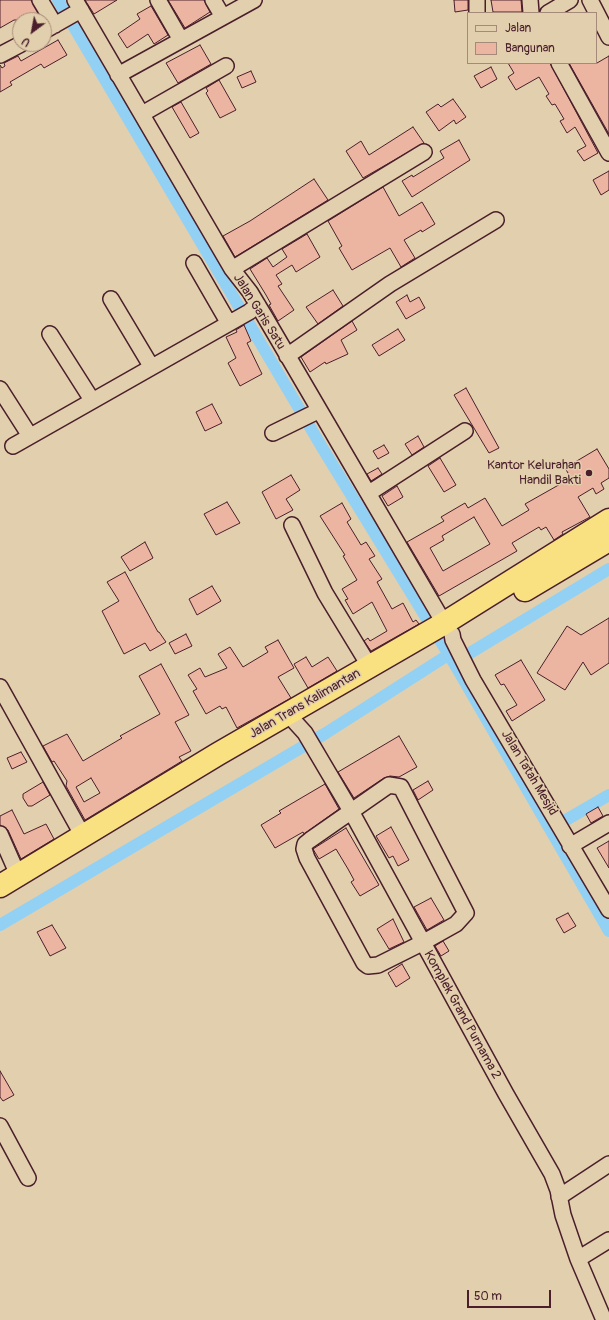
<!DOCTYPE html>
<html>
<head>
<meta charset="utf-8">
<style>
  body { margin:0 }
  #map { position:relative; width:609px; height:1320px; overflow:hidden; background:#e2cfad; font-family:Pangolin,sans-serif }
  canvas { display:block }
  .legend { position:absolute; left:467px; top:12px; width:130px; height:52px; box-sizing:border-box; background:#e2cfad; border:1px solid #a58979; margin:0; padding:5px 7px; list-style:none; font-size:12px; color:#4a1f2b }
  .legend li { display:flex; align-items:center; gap:8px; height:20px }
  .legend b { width:20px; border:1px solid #a58979 }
  .north { position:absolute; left:12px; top:12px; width:40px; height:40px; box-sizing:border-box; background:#e2cfad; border:1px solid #a58979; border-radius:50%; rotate:212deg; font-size:11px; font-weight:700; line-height:16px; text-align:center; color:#4a1f2b }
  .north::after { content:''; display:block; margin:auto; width:14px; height:18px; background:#4a1f2b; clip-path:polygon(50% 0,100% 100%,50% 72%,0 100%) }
  .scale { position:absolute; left:467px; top:1290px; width:84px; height:18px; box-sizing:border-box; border:2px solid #4a1f2b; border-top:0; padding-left:5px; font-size:12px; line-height:14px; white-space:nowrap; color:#4a1f2b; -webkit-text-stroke:3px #e2cfad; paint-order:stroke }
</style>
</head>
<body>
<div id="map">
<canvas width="609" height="1320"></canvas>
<ul class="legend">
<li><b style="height:5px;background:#e2cfad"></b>Jalan</li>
<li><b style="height:11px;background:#ecb5a2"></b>Bangunan</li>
</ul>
<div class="north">U</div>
<div class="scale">50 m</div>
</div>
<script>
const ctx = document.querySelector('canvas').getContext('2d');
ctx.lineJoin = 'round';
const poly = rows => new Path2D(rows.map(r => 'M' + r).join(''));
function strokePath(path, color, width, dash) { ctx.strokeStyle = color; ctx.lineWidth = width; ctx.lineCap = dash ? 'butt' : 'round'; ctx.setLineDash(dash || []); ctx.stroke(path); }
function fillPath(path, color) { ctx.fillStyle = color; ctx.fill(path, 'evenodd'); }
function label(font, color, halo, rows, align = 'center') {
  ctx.font = font + ' Pangolin,sans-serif'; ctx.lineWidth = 3; ctx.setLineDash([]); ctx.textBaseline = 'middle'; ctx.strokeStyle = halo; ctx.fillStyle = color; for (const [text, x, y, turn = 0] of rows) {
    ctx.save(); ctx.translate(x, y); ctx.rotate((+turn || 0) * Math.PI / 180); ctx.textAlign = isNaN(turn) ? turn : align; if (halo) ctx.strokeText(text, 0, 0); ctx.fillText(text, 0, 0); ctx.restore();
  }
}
strokePath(poly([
  [58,0,323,449,454,663,609,931],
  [455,662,609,569],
  [552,828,609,795],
  [0,925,326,733,448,655]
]), '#93d1f4', 12);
const building = poly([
  [0,0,31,0,42,20,14,20,0,28,0,0],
  [85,0,117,0,94,14,85,0],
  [168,0,204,0,210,12,185,28,168,0],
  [454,0,468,0,468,10,455,12,454,0],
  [491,0,521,0,522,12,493,12,491,0],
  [151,6,168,35,154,44,148,34,127,48,118,34,140,19,137,14,151,6],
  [58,40,67,55,44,68,41,64,10,82,12,85,0,92,0,65,2,68,5,66,4,63,18,56,21,61,58,40],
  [200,45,211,64,178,83,166,63,200,45],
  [609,56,609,134,569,63,597,63,609,56],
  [508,63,550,63,598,153,584,161,577,151,586,146,575,127,567,133,560,121,564,119,555,104,552,105,546,96,549,94,539,77,516,90,508,77,514,73,508,63],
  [491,67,497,79,481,88,474,76,491,67],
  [251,71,256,82,242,88,237,77,251,71],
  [219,80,236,110,220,118,206,93,208,91,206,88,219,80],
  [453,99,466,117,456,124,454,120,439,131,426,112,438,104,441,107,453,99],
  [181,102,199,133,190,138,172,107,181,102],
  [413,127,424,143,363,178,346,151,361,141,369,155,413,127],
  [459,140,470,160,412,197,402,181,412,175,413,177,444,158,440,151,459,140],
  [609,171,609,190,601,195,593,180,609,171],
  [314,179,328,200,235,257,223,236,250,221,314,179],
  [383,187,399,216,422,202,435,224,422,232,421,230,404,240,415,258,401,267,390,248,352,270,339,248,342,246,328,221,383,187],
  [307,234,320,257,296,272,292,265,276,275,282,284,278,286,294,310,278,321,269,305,271,304,266,295,250,269,267,258,273,267,287,257,282,249,307,234],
  [333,290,343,306,318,324,306,307,333,290],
  [407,295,410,302,419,297,425,308,406,319,396,302,407,295],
  [352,321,357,330,341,340,348,354,326,364,325,362,310,372,301,357,352,321],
  [244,325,251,341,247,343,262,374,240,386,228,363,236,358,226,337,237,332,236,330,244,325],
  [398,329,405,340,379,356,372,345,398,329],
  [466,388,499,448,489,453,454,395,466,388],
  [212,404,222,423,205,431,196,412,212,404],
  [418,436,424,447,412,455,405,444,418,436],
  [384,445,389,453,378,459,373,451,384,445],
  [597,449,609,469,609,478,601,483,604,489,596,494,593,488,578,497,590,517,562,532,563,534,554,540,546,527,541,530,539,527,512,543,517,551,439,596,407,542,444,521,441,517,465,503,468,508,485,498,502,526,529,510,525,504,571,478,565,468,597,449],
  [474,517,490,544,443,571,430,548,444,540,442,536,474,517],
  [440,458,456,485,444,492,428,466,440,458],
  [378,468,382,474,371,481,367,474,378,468],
  [291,475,300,490,286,499,293,510,276,519,262,492,291,475],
  [397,486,403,497,388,506,382,496,397,486],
  [227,502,240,523,216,535,204,514,227,502],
  [342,503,351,519,347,522,361,545,366,542,375,556,369,559,382,579,377,582,392,609,403,603,413,622,416,620,419,624,371,651,364,641,368,638,370,641,387,631,372,602,353,614,345,600,348,599,342,589,357,580,343,556,345,555,320,516,342,503],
  [145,542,153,558,130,571,121,557,145,542],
  [125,572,158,632,159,632,166,642,150,651,145,643,124,654,102,611,119,601,107,582,125,572],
  [212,586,221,601,197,615,189,599,212,586],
  [609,618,609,663,591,675,583,662,565,690,537,673,567,626,581,635,609,618],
  [186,634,192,646,175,654,169,643,186,634],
  [278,640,294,668,278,677,291,698,237,728,226,707,222,709,220,706,206,714,193,691,197,689,188,675,200,668,205,677,227,668,218,654,230,647,243,667,268,652,265,647,278,640],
  [306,657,312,667,328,657,337,671,308,688,294,664,306,657],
  [521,660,545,700,512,721,506,711,517,705,504,684,501,685,495,675,521,660],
  [161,664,189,715,175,722,191,751,179,757,182,761,85,820,66,786,67,781,54,761,52,762,43,746,67,734,83,761,122,738,120,736,160,714,139,676,161,664],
  [91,778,100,793,84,802,76,787,91,778],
  [399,736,417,767,399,777,390,776,384,778,354,798,338,772,399,736],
  [21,752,27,762,12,769,7,758,21,752],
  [428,781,433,790,418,800,413,790,428,781],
  [43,782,50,795,32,806,28,806,23,798,23,794,43,782],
  [325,784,339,809,304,834,303,832,275,848,261,825,281,813,279,811,325,784],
  [598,807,603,816,591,823,586,814,598,807],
  [12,810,24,834,46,824,54,839,21,859,8,830,0,825,0,816,12,810],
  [391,827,409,860,398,866,393,856,389,858,376,836,391,827],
  [346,828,379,885,360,896,351,882,354,880,348,869,336,849,319,859,313,849,346,828],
  [609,841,609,868,597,848,609,841],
  [431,898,444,920,427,930,414,907,431,898],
  [568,913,576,926,564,933,556,919,568,913],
  [393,919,404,942,389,949,377,929,393,919],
  [52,925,66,948,50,956,37,932,52,925],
  [443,941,449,951,441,956,435,946,443,941],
  [402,964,410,978,396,987,388,973,402,964],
  [0,1071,14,1095,3,1101,0,1097,0,1071]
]);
fillPath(building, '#ecb5a2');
strokePath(building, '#4a1f2b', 1);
const minor = poly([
  [40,0,55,25],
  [75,0,232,269,250,292,265,317,444,623],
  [158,0,181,40],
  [213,0,223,17],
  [477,0,477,13],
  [530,0,531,13],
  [590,0,609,37],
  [548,13,570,0],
  [44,31,81,10],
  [0,55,21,44],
  [559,63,609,153],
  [118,75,254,0],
  [142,114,226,66],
  [194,263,228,322],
  [232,269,424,152],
  [111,299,151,366],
  [50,334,92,400],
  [287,356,390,284,496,220],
  [0,389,30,436],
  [273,433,318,411],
  [13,446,249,312,258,305],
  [369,493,465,431],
  [292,525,325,593,370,667],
  [452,634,453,640,473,680,609,910],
  [0,687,83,836],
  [295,722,305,733,351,811,506,1094,552,1174,558,1190,563,1215,578,1259,604,1320],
  [389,785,401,787,466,913,456,924,422,943,378,965,368,966,364,963,307,858,304,849,305,844,310,840,389,785],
  [0,834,18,875],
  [570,846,609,823],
  [0,1126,28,1178],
  [559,1197,609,1164],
  [578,1259,609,1240]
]);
const highway = poly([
  [525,590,609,540],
  [0,886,218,754,443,624,609,520]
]);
strokePath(minor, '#4a1f2b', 18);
strokePath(highway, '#4a1f2b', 25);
strokePath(minor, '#e2cfad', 15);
strokePath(highway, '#f9e181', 22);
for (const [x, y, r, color] of [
  [589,473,4,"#4a1f2b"]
]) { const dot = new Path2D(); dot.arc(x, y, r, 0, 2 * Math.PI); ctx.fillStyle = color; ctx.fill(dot); strokePath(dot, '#e2cfad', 1.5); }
label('13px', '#4a1f2b', '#e2cfad', [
  ["Jalan Garis Satu",259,312,58],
  ["Jalan Trans Kalimantan",305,704,-30],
  ["Jalan Tatah Mesjid",529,773,59],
  ["Komplek Grand Purnama 2",462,1015,61]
]);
label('13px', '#4a1f2b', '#e2cfad', [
  ["Kantor Kelurahan",581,466],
  ["Handil Bakti",581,481]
], 'right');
</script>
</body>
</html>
